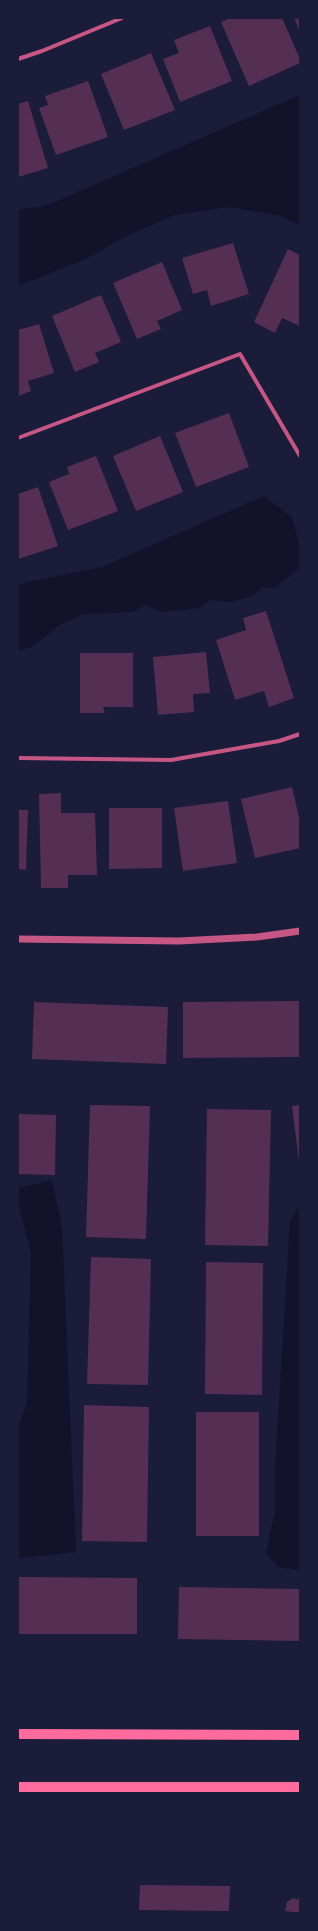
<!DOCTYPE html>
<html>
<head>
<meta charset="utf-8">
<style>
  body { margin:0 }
  #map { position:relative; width:318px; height:1931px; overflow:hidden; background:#1b1b3a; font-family:"Alegreya Sans",sans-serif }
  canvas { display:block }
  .frame { position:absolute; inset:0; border:19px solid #1b1b3a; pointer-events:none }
</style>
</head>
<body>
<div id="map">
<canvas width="318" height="1931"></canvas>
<div class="frame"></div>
</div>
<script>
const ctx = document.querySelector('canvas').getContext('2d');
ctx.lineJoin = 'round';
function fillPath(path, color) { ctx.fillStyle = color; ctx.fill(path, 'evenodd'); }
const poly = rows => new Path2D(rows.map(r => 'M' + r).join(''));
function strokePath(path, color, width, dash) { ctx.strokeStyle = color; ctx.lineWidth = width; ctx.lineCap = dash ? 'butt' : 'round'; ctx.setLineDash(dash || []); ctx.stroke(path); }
fillPath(poly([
  [300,95,300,225,278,215,227,207,175,215,126,236,88,258,18,286,18,210,48,205],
  [264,496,292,517,300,546,299,568,275,588,263,587,252,596,231,602,210,600,200,608,160,612,146,604,134,612,83,614,60,625,33,646,18,651,18,584,102,567],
  [52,1180,62,1227,76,1552,18,1558,18,1427,27,1404,31,1253,18,1202,18,1188],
  [300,1206,300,1570,277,1567,266,1552,275,1511,275,1468,290,1221]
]), '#12122b');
fillPath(poly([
  [230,18,282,18,300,59,300,63,249,86,221,22],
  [294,18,300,18,300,32],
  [210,26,232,81,180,102,163,59,179,53,174,40],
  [151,53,175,110,124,130,101,74],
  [88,81,108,137,56,155,39,108,48,105,45,96],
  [28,101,48,168,18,177,18,104],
  [233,243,249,294,211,306,207,290,193,294,182,258],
  [288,249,300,255,300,326,282,318,275,333,254,322],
  [162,262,182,310,157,321,161,329,137,339,113,283],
  [101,295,121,342,95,353,99,362,75,372,52,316],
  [39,324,54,373,28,381,31,391,18,396,18,330],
  [229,413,249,467,196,487,175,433],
  [160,436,183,492,136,511,113,456],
  [96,456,118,511,68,530,49,482,69,474,67,467],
  [38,487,58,546,18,559,18,494],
  [266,611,294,698,269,707,264,691,235,700,216,640,246,630,243,618],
  [206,652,210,693,193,694,194,712,158,715,153,657],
  [80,653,133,653,133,707,103,707,105,713,80,713],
  [292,787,300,822,300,848,255,858,241,799],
  [61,793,61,813,95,813,97,875,68,875,68,888,41,888,39,794],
  [228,801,237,863,183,871,174,808],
  [109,808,162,808,162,868,109,869],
  [18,810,28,810,26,870,18,869],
  [300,1001,300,1057,183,1058,183,1002],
  [34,1002,168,1007,166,1064,32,1059],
  [90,1105,150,1106,146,1239,86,1237],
  [300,1105,300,1161,299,1161,292,1106],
  [207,1109,271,1110,268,1246,205,1245],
  [18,1114,56,1115,55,1175,18,1174],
  [91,1257,151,1259,148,1385,87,1384],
  [206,1262,263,1263,262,1395,205,1394],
  [84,1405,149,1407,147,1542,82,1541],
  [196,1412,259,1412,259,1536,196,1536],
  [18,1577,137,1578,137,1634,18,1634],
  [179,1587,300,1589,300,1641,178,1639],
  [140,1885,230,1886,229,1911,139,1910],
  [300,1893,300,1913,285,1911,287,1902,293,1898,298,1900]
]), '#542f53');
strokePath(poly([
  [18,59,42,51,122,18],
  [18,438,240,354,300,456],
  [18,758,171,760,279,741,300,734]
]), '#c65784', 4);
strokePath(poly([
  [18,939,179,941,257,937,300,931]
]), '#c65784', 7);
strokePath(poly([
  [18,1734,300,1735],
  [18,1787,300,1787]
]), '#ff6b9d', 10);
</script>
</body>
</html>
